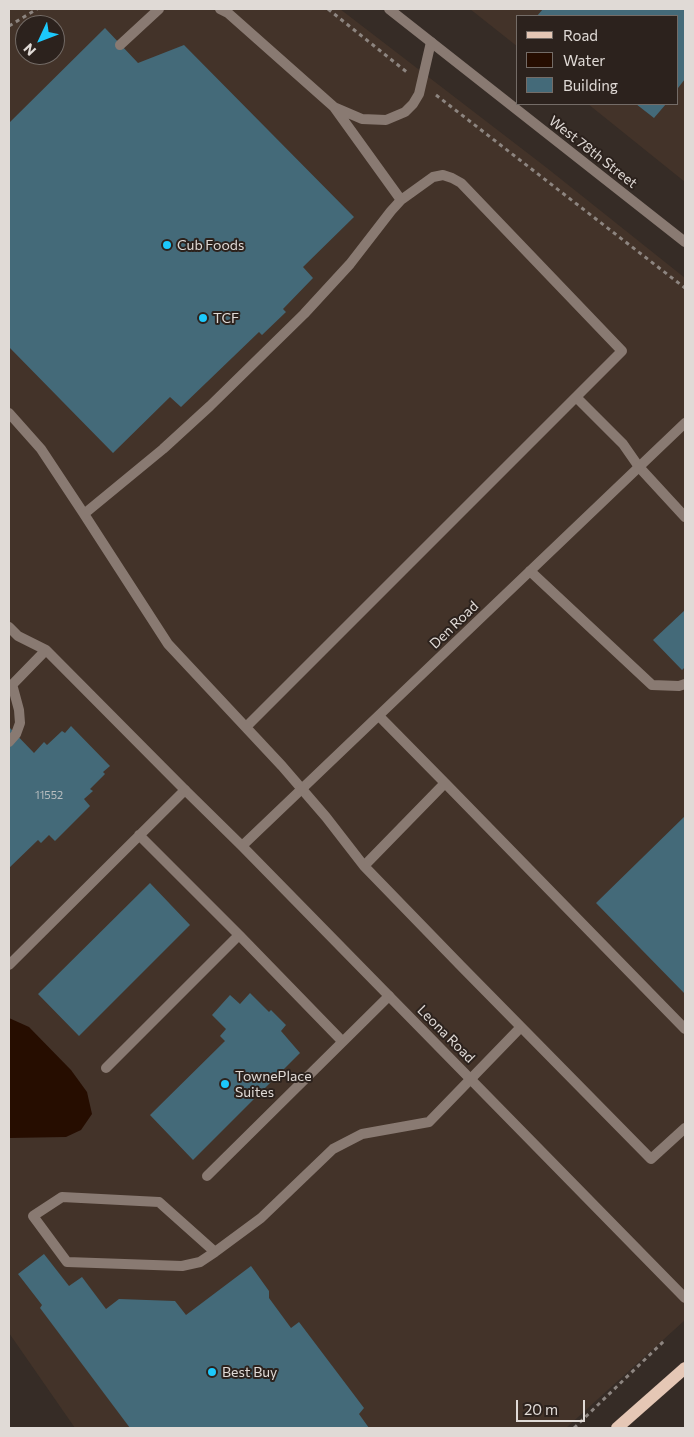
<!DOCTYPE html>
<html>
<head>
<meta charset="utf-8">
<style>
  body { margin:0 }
  #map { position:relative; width:694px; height:1437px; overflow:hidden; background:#362c26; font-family:Commissioner,sans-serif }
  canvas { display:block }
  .frame { position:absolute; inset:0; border:10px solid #e0dad6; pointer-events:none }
  .legend { position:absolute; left:516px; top:15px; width:162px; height:90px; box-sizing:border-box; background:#2c221d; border:1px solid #746c67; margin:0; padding:6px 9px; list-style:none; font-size:15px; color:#e0dad6 }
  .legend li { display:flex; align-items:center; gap:10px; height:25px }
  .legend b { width:25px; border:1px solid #746c67 }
  .north { position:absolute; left:15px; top:15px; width:50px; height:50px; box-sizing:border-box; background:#2c221d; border:1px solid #746c67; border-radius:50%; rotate:227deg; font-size:14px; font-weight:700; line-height:20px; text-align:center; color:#e0dad6 }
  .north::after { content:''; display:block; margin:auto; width:18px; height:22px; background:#1cc9fc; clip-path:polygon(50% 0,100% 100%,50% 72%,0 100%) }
  .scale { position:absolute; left:516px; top:1400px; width:69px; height:22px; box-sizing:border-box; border:2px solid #e0dad6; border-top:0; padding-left:6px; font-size:15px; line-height:18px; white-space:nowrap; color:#e0dad6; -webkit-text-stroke:4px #2c221d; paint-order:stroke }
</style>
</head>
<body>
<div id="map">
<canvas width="694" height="1437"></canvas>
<div class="frame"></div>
<ul class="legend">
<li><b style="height:6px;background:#e5c7b5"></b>Road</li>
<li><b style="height:14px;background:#260d00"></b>Water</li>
<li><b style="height:14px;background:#446a79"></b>Building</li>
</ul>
<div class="north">N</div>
<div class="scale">20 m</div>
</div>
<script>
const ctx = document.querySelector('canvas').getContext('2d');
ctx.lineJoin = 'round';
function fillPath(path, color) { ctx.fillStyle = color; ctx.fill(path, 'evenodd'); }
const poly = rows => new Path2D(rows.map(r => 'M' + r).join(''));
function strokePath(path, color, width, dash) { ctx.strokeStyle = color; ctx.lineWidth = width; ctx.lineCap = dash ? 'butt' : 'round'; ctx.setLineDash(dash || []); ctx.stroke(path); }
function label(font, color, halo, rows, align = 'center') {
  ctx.font = font + ' Commissioner,sans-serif'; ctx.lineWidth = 4; ctx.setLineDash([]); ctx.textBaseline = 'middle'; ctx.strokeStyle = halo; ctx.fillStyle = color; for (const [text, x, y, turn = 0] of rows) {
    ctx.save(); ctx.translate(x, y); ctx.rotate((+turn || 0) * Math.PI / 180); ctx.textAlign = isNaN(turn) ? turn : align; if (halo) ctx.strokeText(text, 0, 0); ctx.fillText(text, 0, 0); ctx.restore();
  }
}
fillPath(poly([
  [9,9,340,9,547,168,685,278,685,1320,566,1428,75,1428,9,1333],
  [25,25,55,25,55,55,25,55],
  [470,9,685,9,685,182,588,104,678,104,678,16,518,16,518,47]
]), '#433329');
fillPath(poly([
  [9,1018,29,1027,71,1070,87,1092,92,1114,81,1130,66,1137,9,1138]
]), '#260d00');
fillPath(poly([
  [543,9,685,9,685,79,678,88,678,16,537,16],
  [105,28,138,63,184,45,354,217,303,267,313,278,283,309,286,312,262,335,259,332,181,407,170,397,113,453,9,347,9,123],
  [636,104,666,104,654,118],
  [685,610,685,667,682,670,653,640],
  [71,726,110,766,103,772,105,774,90,789,93,791,84,799,90,806,55,841,49,835,41,843,38,840,9,868,9,727,34,753,44,742,47,745,62,731,65,733],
  [685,816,685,994,596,903],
  [150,883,190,925,79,1036,38,994],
  [250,993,269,1012,271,1010,286,1025,281,1031,300,1053,193,1160,150,1115,225,1041,220,1036,226,1029,212,1015,230,995,240,1004],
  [44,1254,69,1286,82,1277,106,1309,119,1299,175,1301,186,1315,251,1266,269,1291,269,1298,291,1328,299,1322,364,1408,359,1414,369,1428,130,1428,40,1308,42,1305,18,1274]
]), '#446a79');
strokePath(poly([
  [328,9,408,73],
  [9,26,37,9],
  [436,95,685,288],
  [574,1428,665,1340]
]), '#8d8580', 3, [4, 4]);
strokePath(poly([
  [220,9,228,13,334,107,362,119,386,120,405,112,413,104,419,94,431,42],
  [120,45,159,9],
  [334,107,401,200],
  [576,397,623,444,639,467,685,517],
  [9,413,41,449,84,514],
  [530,571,652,685,679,686,685,684],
  [9,627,18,636,46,650,185,790,9,965],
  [9,688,46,650],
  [379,716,445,783],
  [246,727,622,351,461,183,452,178,443,175,433,177,401,200,391,211,350,264,304,314,210,406,163,449,84,514,168,644,282,766,326,817,364,866,461,966,651,1159,685,1128],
  [9,742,16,734,20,723,19,710,12,684],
  [139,835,239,935],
  [364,866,445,783,685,1029],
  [106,1068,239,935,342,1041],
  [207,1176,389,996],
  [215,1252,200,1262,182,1266,67,1262,33,1216,62,1197,159,1202,215,1252,261,1218,333,1149,362,1134,429,1122,521,1027]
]), '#897a72', 10);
strokePath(poly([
  [185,790,242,846,685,1298],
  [242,846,685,423]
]), '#897a72', 10);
strokePath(poly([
  [389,9,685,242]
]), '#897a72', 10);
strokePath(poly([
  [617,1428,685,1368]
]), '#e5c7b5', 12);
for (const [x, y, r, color] of [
  [167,245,5,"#1cc9fc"],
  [203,318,5,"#1cc9fc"],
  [225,1084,5,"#1cc9fc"],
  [212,1372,5,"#1cc9fc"]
]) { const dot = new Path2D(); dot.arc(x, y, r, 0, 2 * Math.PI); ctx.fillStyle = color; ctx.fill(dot); strokePath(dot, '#2c221d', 2); }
label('11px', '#b9bebf', null, [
  ["11552",49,795]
]);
label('14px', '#e0dad6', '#2c221d', [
  ["West 78th Street",593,152,38],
  ["Den Road",454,625,-44],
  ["Leona Road",446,1034,45]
]);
label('14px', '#e0dad6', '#2c221d', [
  ["Cub Foods",177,245],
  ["TCF",213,318],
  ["TownePlace",235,1076],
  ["Suites",235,1092],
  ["Best Buy",222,1372]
], 'left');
</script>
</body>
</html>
